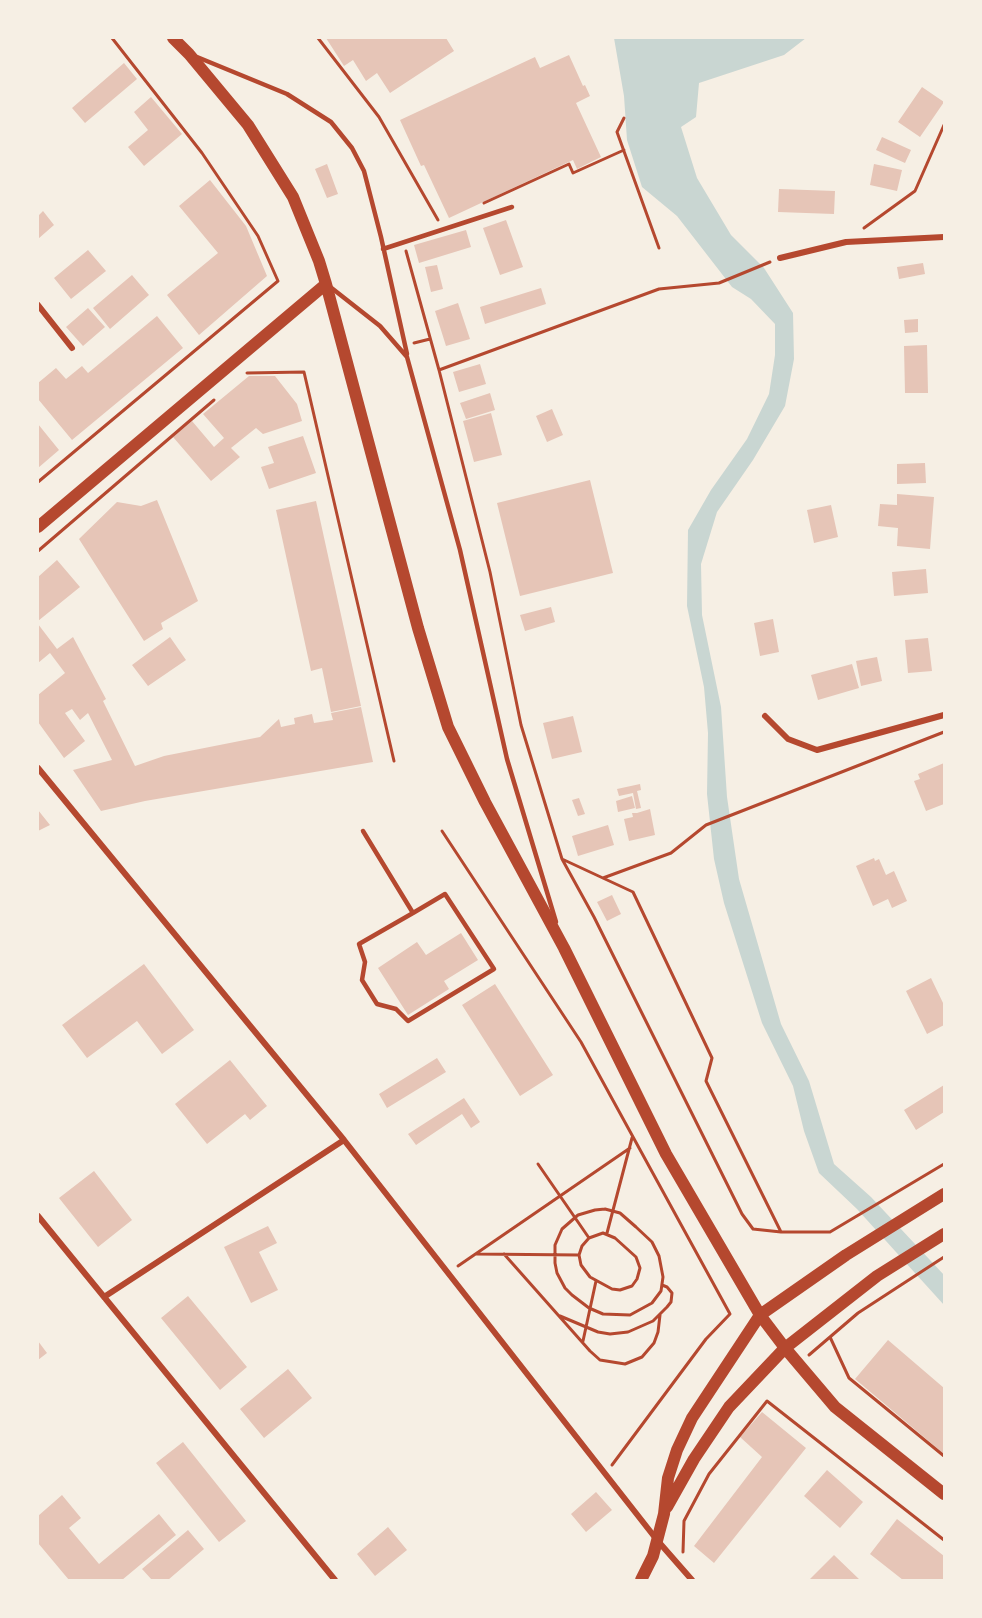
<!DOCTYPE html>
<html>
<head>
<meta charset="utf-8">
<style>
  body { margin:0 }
  #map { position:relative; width:982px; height:1618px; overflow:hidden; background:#f6efe4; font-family:Spectral,serif }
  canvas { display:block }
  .frame { position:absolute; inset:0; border:39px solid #f6efe4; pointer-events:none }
</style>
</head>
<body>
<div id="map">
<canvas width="982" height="1618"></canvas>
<div class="frame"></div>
</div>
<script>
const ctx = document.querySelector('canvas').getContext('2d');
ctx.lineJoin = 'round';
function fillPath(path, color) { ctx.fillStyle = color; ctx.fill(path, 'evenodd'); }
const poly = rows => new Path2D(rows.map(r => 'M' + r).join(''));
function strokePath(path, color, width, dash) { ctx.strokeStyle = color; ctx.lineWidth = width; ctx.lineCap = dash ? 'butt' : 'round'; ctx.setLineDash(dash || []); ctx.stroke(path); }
fillPath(poly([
  [614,38,806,38,784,55,699,83,696,117,681,127,697,178,731,235,764,268,793,313,794,359,785,406,753,460,717,512,701,564,702,615,721,707,727,797,739,879,781,1024,809,1081,834,1164,871,1197,944,1275,944,1305,857,1209,819,1173,804,1131,793,1086,762,1023,724,903,714,859,707,794,708,733,704,687,687,606,688,530,711,490,747,439,769,394,775,355,775,324,751,299,732,287,677,216,642,187,627,140,624,96]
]), '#c9d6d2');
fillPath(poly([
  [326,38,446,38,454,51,390,93,377,73,366,81,353,60,344,66],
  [569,55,583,86,585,85,590,96,576,103,601,157,577,169,573,160,449,218,424,165,421,166,400,120,535,57,540,68],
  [124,63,137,79,85,123,72,108],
  [922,87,944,102,920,137,898,122],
  [151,97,182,134,144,166,128,147,148,130,134,112],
  [882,137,911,150,905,163,876,150],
  [327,164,338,194,327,198,315,169],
  [874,164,902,170,897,191,870,185],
  [210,180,246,226,267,276,199,335,167,295,218,253,179,206],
  [779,189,835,191,834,214,778,212],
  [43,211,54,225,38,239,38,216],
  [506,220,523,267,500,275,483,228],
  [466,230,471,247,419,263,414,245],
  [88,250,106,271,71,299,54,278],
  [923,263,925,274,899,279,897,267],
  [437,265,443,289,431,292,425,267],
  [132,275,149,295,110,329,93,308],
  [541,288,546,304,485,324,480,307],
  [458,303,470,339,446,346,435,311],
  [88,308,105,327,83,346,66,327],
  [157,316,183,348,72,440,38,399,38,383,56,368,66,379,82,366,88,373],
  [918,319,918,332,905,333,904,320],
  [927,345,928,393,905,393,904,346],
  [480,364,486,384,459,392,453,372],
  [249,376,275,376,297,404,302,421,263,434,256,428,231,448,240,457,211,481,173,437,192,421,214,447,224,438,203,414],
  [490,393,495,410,466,419,460,403],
  [552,409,563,435,547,442,536,416],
  [491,413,502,455,474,462,463,421],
  [38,424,59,450,38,468],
  [303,436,316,473,269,489,261,467,274,463,268,447],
  [925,463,926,483,897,484,897,464],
  [590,480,613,573,520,596,497,503],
  [897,494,934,497,930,549,897,546,898,528,878,526,880,504,897,505],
  [157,500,198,601,161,623,163,629,144,641,79,539,117,502,141,506],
  [316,501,361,706,331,712,322,668,311,671,276,510],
  [831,505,838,537,814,543,807,510],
  [57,560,80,587,38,621,38,577],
  [926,569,928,593,894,596,892,572],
  [551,607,555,622,525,631,520,615],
  [773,619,779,652,760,656,754,623],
  [38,624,57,649,73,637,106,699,103,701,135,766,164,756,260,737,279,719,281,727,295,724,294,718,312,714,314,723,333,720,331,713,361,707,373,762,145,801,101,811,73,770,112,760,88,713,80,720,72,709,65,713,85,741,64,758,38,722,38,695,65,673,50,653,38,663],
  [170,637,186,660,148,686,132,665],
  [928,638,932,671,908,673,905,640],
  [877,657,882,681,861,686,856,661],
  [852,664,859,688,818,700,811,675],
  [573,716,582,752,552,759,543,723],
  [944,763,944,804,926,811,914,781,920,779,918,774],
  [640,784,641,790,637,791,641,808,636,809,633,793,619,796,617,789],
  [632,796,635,808,618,812,616,801],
  [579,798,585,814,578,816,572,800],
  [650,809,655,835,629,841,624,819,633,817,632,813,637,813],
  [38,810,50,825,38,831],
  [608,825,614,845,578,856,572,836],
  [874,858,875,861,879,859,886,875,894,871,907,901,892,908,888,899,873,906,856,866],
  [612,895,621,914,607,921,597,902],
  [461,933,478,960,444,981,449,989,408,1015,378,968,417,942,426,955],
  [144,964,194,1030,162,1054,137,1021,87,1058,62,1025],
  [931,978,944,1005,944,1025,927,1034,906,991],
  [495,984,553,1075,520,1096,462,1005],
  [437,1058,446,1072,387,1108,379,1094],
  [230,1060,267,1106,250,1120,245,1114,207,1144,175,1104],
  [944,1085,944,1112,916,1130,904,1110],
  [464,1098,480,1122,471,1128,462,1114,416,1145,408,1134],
  [94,1171,132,1220,98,1247,59,1198],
  [268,1226,277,1243,259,1252,278,1290,251,1303,224,1247],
  [188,1296,247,1367,220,1390,161,1318],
  [888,1340,944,1388,944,1454,855,1379],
  [38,1341,47,1353,38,1360],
  [288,1369,312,1398,264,1438,240,1409],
  [762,1412,806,1448,714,1563,694,1546,762,1457,740,1437],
  [183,1442,246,1521,219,1542,156,1463],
  [827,1470,863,1502,840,1528,804,1496],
  [596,1492,612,1510,586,1532,571,1514],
  [62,1495,81,1518,69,1528,99,1564,159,1514,176,1535,122,1580,69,1580,38,1543,38,1516],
  [897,1519,944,1556,944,1580,903,1580,870,1554],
  [388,1527,407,1550,375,1576,357,1554],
  [188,1530,204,1549,168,1580,152,1580,142,1569],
  [834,1555,860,1580,809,1580]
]), '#e6c5b7');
strokePath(poly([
  [318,38,379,117,438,220],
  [624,118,617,132,659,248],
  [484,203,569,164,573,173,624,150],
  [864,228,915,191,944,125],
  [406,251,439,370,490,572,521,725,562,859,633,892,712,1058,706,1081,781,1232,830,1232,944,1164],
  [414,343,430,339],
  [439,370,659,289,719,283,770,262],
  [247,373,304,372,394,761],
  [38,482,278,281,258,236,202,153,112,38],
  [38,551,214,400],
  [442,831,581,1042,730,1314,706,1339,612,1465],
  [562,859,594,917,742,1214,753,1229,781,1232],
  [603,878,671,853,706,825,944,732],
  [538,1164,589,1238],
  [605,1209,620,1213,636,1227,652,1242,659,1256,663,1277,661,1291,652,1303,630,1315,603,1314,589,1308,572,1295,565,1288,557,1273,555,1263,555,1245,562,1229,578,1215,595,1210,605,1209],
  [603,1233,615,1238,636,1257,640,1268,637,1279,632,1286,620,1290,612,1289,590,1277,581,1265,579,1255,582,1246,589,1238,603,1233],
  [607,1233,632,1138],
  [476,1254,579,1255],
  [504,1254,590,1351,600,1360,625,1364,642,1357,654,1343,658,1332,660,1315],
  [458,1266,630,1148],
  [560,1316,598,1332,610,1334,628,1332,653,1321,667,1307,671,1302,672,1293,667,1287,662,1285],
  [830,1337,849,1378,944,1456],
  [583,1341,596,1281],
  [809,1355,858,1313,944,1257],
  [683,1552,684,1521,709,1474,767,1401,944,1540]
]), '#b5482f', 3);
strokePath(poly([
  [197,57,287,94,331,122,352,148,364,171,381,237,407,354],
  [383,249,512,207],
  [329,286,380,326,407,357,460,550,507,759,556,922],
  [363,831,413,913,359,944,365,962,362,980,377,1004,396,1009,408,1021,494,969,445,894,413,913]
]), '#b5482f', 4.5);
strokePath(poly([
  [780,258,846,242,944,237],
  [38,305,72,348],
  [765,716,788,739,817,750,944,715],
  [38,768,344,1140,657,1540,692,1580],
  [38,1216,335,1580],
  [104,1297,344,1140]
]), '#b5482f', 6);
strokePath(poly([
  [173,38,189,54,248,125,293,197,319,261,326,284,418,628,448,727,485,802,564,948,666,1154,760,1315,785,1348,835,1407,944,1494],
  [38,527,326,284],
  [667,1507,694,1459,729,1407,785,1348,877,1276,944,1234],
  [641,1580,653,1556,664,1514,668,1478,677,1450,692,1418,760,1315,846,1255,944,1194]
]), '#b5482f', 12);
</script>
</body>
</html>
